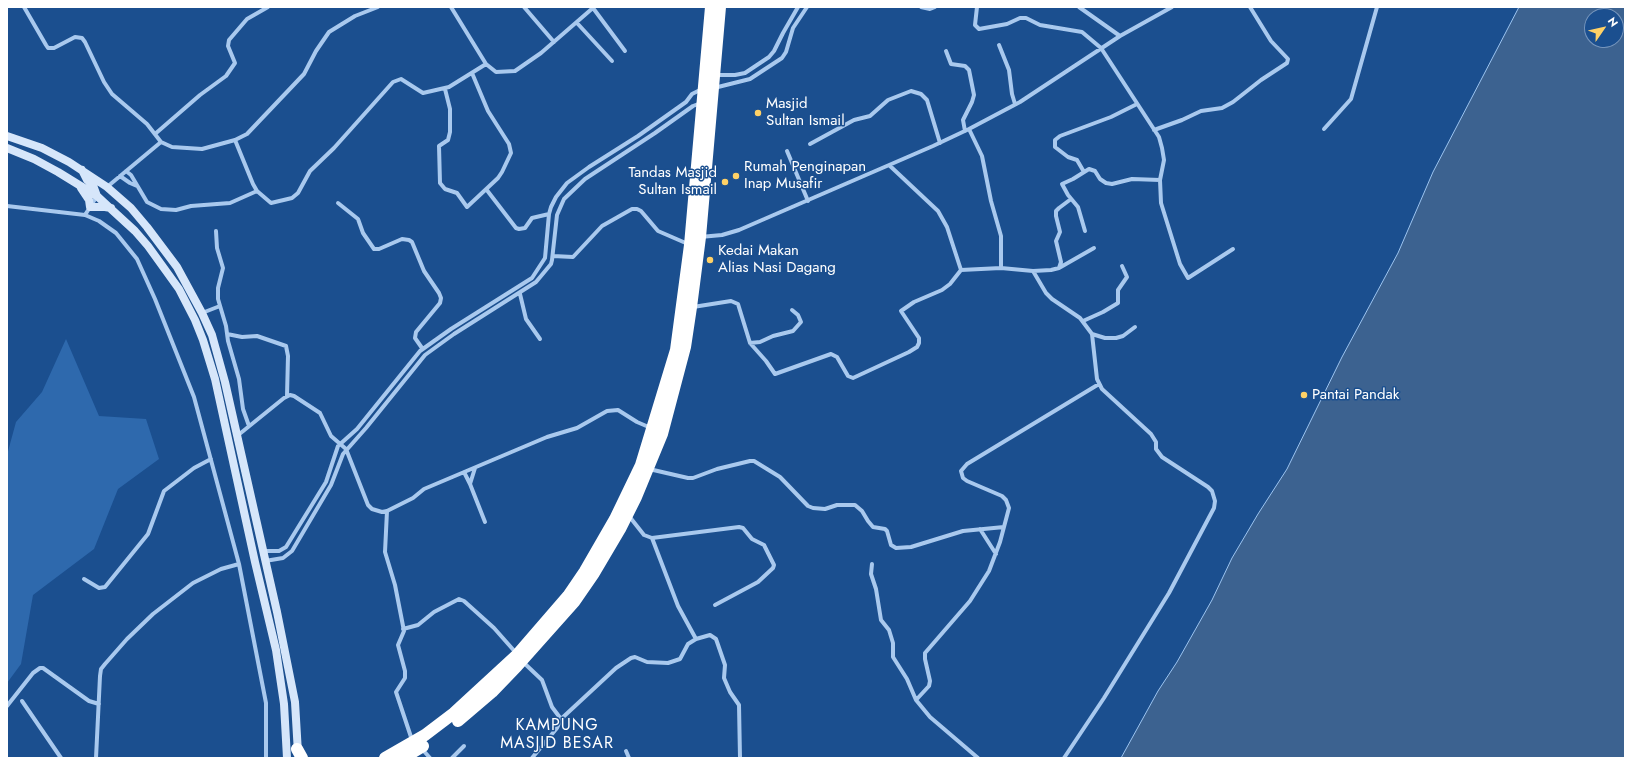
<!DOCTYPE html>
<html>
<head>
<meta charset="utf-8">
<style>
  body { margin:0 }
  #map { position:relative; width:1632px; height:765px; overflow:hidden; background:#1b4f8f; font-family:Jost,sans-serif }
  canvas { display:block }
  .frame { position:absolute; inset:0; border:8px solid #fff; pointer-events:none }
  .north { position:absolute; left:1584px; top:8px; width:40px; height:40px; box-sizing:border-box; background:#1b4f8f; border:1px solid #7695bc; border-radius:50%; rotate:56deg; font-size:11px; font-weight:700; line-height:16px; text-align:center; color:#fff }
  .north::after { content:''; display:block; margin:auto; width:14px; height:18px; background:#ffd166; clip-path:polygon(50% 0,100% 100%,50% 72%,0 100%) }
</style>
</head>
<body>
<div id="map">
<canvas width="1632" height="765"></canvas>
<div class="frame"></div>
<div class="north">N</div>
</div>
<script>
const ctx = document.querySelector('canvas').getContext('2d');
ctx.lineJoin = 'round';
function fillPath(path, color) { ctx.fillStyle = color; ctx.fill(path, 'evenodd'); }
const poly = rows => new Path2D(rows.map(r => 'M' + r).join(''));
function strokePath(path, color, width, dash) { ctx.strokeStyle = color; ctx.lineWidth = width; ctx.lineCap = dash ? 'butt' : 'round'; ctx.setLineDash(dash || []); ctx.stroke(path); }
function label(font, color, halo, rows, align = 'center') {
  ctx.font = font + ' Jost,sans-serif'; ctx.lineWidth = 3; ctx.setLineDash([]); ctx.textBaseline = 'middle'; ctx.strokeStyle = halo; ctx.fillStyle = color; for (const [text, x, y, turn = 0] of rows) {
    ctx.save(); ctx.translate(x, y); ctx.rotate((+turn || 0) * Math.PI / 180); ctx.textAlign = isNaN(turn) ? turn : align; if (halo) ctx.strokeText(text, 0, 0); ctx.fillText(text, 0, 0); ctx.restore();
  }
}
fillPath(poly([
  [66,339,99,416,146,419,159,459,118,489,94,549,33,595,21,664,7,683,7,455,16,422,42,392]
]), '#2e69ad');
const water = poly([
  [1519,7,1625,7,1625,758,1121,758,1158,691,1177,662,1212,600,1232,558,1258,514,1287,469,1342,357,1398,253,1433,172,1519,7],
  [1592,16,1616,16,1616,40,1592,40,1592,16]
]);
fillPath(water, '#3c6290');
strokePath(water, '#9cc4f0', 1);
strokePath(poly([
  [24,7,46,45,48,48,54,48,75,37,82,38,85,42,104,82,112,94,147,124,161,142,172,147,202,149,235,140,247,134,304,74,316,51,329,32,355,16,378,7],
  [451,7,486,64],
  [524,7,554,42],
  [921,7,930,9,935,7],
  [977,7,975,25,979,29,1007,24,1020,18,1026,18,1040,25,1082,32,1101,48,1159,137,1162,148,1164,160,1160,180,1161,203,1180,264,1188,278,1233,249],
  [1079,7,1120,36],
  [593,8,625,51],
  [577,23,612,61],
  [999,45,1009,70,1012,94,1015,104],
  [946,51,951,64,965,66,969,70,974,95,972,102,963,120,965,131],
  [715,75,735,75,745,73,769,57,774,51,783,33,798,7],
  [714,88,750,79,782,58,786,52,793,28,807,7],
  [445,89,450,109,450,132,448,140,439,146,440,183,445,189,457,193,467,207,498,178,502,172,511,153,509,144,488,111,472,73],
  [969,129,982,156,991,201,1001,236,1001,268],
  [1324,129,1351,99,1377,7],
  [1154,130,1182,120,1201,111,1222,108,1233,102,1261,80,1287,63,1288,59,1271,41,1250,7],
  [155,134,200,95,226,76,235,63,228,46,229,40,247,19,268,7],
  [235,140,253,184,257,191],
  [810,144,854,120,870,116,888,100,911,91,921,94,927,100,940,143],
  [787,151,808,201],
  [889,165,938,211,947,227,961,270,1001,268,1033,271,1051,270,1059,268,1094,248],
  [126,171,131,175,147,202,161,209,176,210,191,206,230,203,257,191,271,203,292,198,298,193,310,171,334,148,393,82,401,79,423,93,449,87,486,64,496,72,515,71,541,53,594,7],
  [1084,172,1077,160,1068,157,1055,147,1055,140,1060,136,1111,117,1137,104],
  [120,176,130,183,137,186],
  [107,187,161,142],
  [486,189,516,228,519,229,525,228,532,218,549,214],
  [338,203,358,219,363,233,374,249,379,249,402,239,409,240,412,242,424,271,439,293,441,298,440,303,416,332,415,338,422,348],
  [7,206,85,215,99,221,116,233,137,259,155,299,194,397,239,564,266,703,266,758],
  [85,215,97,196],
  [216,231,217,248,223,268,218,288,218,299,226,326,228,341,239,379,243,409,249,426],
  [1085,231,1078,207,1068,195,1062,184,1073,179,1089,169,1095,171,1100,179,1106,183,1112,184,1132,179,1160,180],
  [700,237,722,235,739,230,933,146,969,129,1020,102,1120,36,1172,7],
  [553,256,573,257,602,226,632,209,637,209,641,211,658,231,688,244],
  [1059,268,1061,262,1056,241,1060,232,1056,216,1056,211,1059,208,1071,199],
  [1033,271,1046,293,1052,299,1080,318,1092,334,1097,379,1102,389,1151,434,1156,442,1156,449,1162,457,1208,487,1212,491,1215,501,1214,508,1169,593,1104,698,1064,758],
  [520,294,526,319,540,339],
  [693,307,731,301,738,304,750,343,766,361,775,374,831,354,837,357,848,376,853,378,909,352,917,347,919,343,919,338,901,311,914,302,942,290,950,284,961,270],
  [202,313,220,306],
  [1083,321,1103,312,1118,303,1118,290,1127,277,1122,266],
  [227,334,242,337,257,336,286,346,288,356,287,396],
  [1092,334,1105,338,1116,338,1123,336,1135,327],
  [750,343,760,342,773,336,793,331,801,322,798,315,792,310],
  [237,436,284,398,290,395,294,396,320,413,331,436,346,449,368,505,372,509,382,512,387,511,413,498,424,489,547,437,577,428,607,411,618,410,637,422,651,428],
  [649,469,688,478,693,478,717,469,750,461,754,461,780,477,808,506,813,508,825,509,837,505,855,505,862,511,868,521,873,527,885,529,887,531,891,545,896,548,911,547,963,531,1004,527],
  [464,472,470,484,485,522],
  [470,484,475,468],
  [387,511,385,552,395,585,404,631,398,645,405,671,405,678,396,692,412,740],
  [629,516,644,535,652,538,678,606,696,639,710,635,716,639,725,665,724,678,730,692,739,705,740,758],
  [980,529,996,554],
  [652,538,739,527,743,528,752,539,764,545,774,565,773,568,758,582,715,605],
  [263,551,279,551,286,547,326,482,338,446,357,429,420,351,451,329,532,278,545,258,549,214,551,207,556,197,567,183,589,167,638,136,686,102,692,94,702,89],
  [265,561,283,558,292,551,331,485,343,454,366,428,425,355,454,334,536,282,551,264,552,260,557,215,564,199,585,179,655,133,693,106,701,103],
  [872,564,871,574,876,589,881,620,889,630,893,643,893,657,907,679,916,700,930,717,978,758],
  [84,579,99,588,105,587,148,534,164,491,194,468,211,459],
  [403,629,418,625,434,612,459,599,464,601,494,628,517,654],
  [523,662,542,680,552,707,561,719],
  [916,700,929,686,930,681,925,659,925,653,970,601,989,571,1000,542,1009,508,1006,500,1002,496,967,481,963,478,961,471,967,464,1099,384],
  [22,701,61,758],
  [7,706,33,673,40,668,43,668,89,701,99,704],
  [422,749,430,758],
  [626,751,629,758],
  [96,758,100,676,101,669,105,664,127,639,153,614,193,583,221,569,239,564],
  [452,758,464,746],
  [532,758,557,728,561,719,616,668,631,658,635,657,647,662,668,663,680,659,688,644,696,639]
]), '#a9c9ee', 4);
strokePath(poly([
  [7,136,42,148,69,162,107,187,131,208,147,227,177,267,202,313,212,335,225,382,277,612,295,702,298,753],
  [7,148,34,159,58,172,97,196,111,209,135,231,148,246,179,289,195,320,203,340,215,379,255,562,276,650,284,704,287,758],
  [82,170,87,180,93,185,97,196],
  [81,188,89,200,90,207,105,207,111,208]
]), '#d6e6fa', 8);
strokePath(poly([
  [458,721,492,692,517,666,574,602,594,573,620,529,636,497,662,434,685,347,691,307,700,237,720,7],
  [297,749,302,758],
  [385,758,425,735,454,713,517,655,568,596,585,571,615,519,641,465,676,350,690,245,711,7],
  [403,758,423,746]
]), '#fff', 12);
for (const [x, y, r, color] of [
  [758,113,4,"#ffd166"],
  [736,176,4,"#ffd166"],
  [725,182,4,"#ffd166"],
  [710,260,4,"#ffd166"],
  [1304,395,4,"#ffd166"]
]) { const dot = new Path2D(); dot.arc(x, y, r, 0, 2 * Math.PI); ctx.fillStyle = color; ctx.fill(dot); strokePath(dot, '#1b4f8f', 1.5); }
label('15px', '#fff', '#1b4f8f', [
  ["Masjid",766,104],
  ["Sultan Ismail",766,121],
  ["Rumah Penginapan",744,167],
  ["Inap Musafir",744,184],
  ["Tandas Masjid",717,173,"right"],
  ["Sultan Ismail",717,190,"right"],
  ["Kedai Makan",718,251],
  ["Alias Nasi Dagang",718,268],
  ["Pantai Pandak",1312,395]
], 'left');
ctx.letterSpacing = '1px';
label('16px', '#fff', '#1b4f8f', [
  ["KAMPUNG",557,726],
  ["MASJID BESAR",557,744]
]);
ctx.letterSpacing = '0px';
</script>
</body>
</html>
